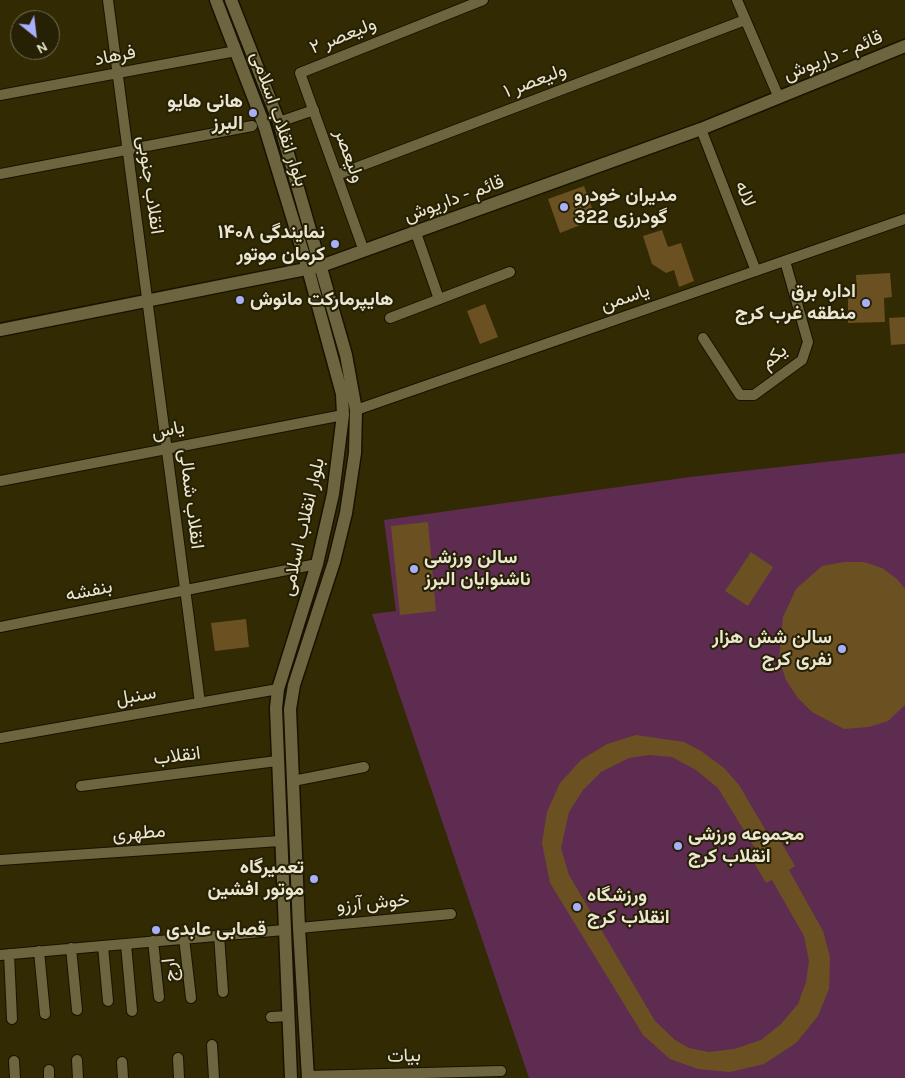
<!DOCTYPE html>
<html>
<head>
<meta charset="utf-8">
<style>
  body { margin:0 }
  #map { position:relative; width:905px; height:1078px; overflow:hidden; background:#312a03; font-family:Karla,sans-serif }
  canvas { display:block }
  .north { position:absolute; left:10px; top:10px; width:50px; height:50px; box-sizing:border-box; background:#262004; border:1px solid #746f56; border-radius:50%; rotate:151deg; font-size:14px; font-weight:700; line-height:20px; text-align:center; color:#eae6d1 }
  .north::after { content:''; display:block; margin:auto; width:18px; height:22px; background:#a8b0fc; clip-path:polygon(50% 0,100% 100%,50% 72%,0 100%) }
</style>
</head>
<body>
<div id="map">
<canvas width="905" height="1078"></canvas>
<div class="north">N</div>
</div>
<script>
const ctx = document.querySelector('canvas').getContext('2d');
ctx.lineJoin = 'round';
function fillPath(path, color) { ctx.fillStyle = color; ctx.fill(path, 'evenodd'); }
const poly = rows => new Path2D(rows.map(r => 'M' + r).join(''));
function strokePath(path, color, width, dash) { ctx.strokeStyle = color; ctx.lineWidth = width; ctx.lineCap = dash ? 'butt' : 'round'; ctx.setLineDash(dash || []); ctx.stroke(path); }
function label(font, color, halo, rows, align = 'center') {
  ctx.font = font + ' Karla,Vazirmatn,sans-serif'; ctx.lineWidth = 4; ctx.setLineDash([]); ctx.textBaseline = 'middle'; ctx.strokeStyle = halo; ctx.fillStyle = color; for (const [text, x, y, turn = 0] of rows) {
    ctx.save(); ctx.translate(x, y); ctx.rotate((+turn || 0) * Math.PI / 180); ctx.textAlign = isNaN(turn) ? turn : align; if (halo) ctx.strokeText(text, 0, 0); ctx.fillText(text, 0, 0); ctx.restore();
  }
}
fillPath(poly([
  [905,453,905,1078,529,1078,372,614,396,611,384,520,690,477]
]), '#5f2c51');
fillPath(poly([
  [584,186,596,219,560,233,548,199],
  [662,230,668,247,681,243,694,281,679,287,674,270,666,273,652,264,643,236],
  [890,273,892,297,884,298,885,322,848,323,848,298,857,296,856,275],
  [485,304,498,337,480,344,467,311],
  [905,317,905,344,891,345,889,318],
  [428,522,436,611,400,615,391,526],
  [751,552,773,567,748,606,725,591],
  [844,562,864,562,882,568,897,579,905,589,905,705,888,721,869,727,844,729,812,712,797,697,786,680,779,659,783,617,796,589,822,566],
  [246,619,249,647,215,651,211,623],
  [636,735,684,742,701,751,724,768,739,785,772,841,778,837,795,866,789,870,823,931,830,957,829,989,818,1016,796,1043,764,1064,730,1072,698,1069,670,1059,643,1035,550,883,542,843,547,812,560,783,581,760,607,744],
  [649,755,672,757,696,770,718,788,756,850,749,854,766,883,772,880,804,936,809,961,806,982,798,1004,781,1024,761,1040,734,1049,709,1052,689,1048,675,1040,655,1021,569,875,561,848,569,812,583,790,601,772,629,758]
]), '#6b5021');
const minor = poly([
  [108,0,200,703],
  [737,0,779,98],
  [0,95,236,51],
  [279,122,314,110],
  [701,129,756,271],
  [0,174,252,126],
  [337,175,745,20],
  [416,233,439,299],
  [364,251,300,73,483,0],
  [390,318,510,272],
  [703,338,740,395,754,395,802,360,808,342,785,261],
  [356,410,905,219],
  [0,481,343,415],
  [0,627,317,564],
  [0,738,278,689],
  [293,781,364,767],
  [81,786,277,761],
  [0,860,280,841],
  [299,928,451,914],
  [219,935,223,992],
  [184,938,191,998],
  [153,941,159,997],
  [126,944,132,1011],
  [103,946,108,1001],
  [71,948,77,1010],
  [39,951,45,1014],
  [9,954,12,1019],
  [0,955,284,930],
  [271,1017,288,1016],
  [212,1045,214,1078],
  [178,1058,179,1078],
  [77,1060,78,1078],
  [14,1061,15,1078],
  [122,1062,123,1078],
  [49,1070,49,1078],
  [308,1076,501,1071]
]);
const secondary = poly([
  [216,0,264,125,308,269,342,394,343,415,333,494,317,564,278,689,276,708,291,1078],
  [231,0,279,122,346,355,356,410,355,453,346,513,334,562,294,685,290,709,299,928,308,1078],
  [0,330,321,266,701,129,905,46]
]);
strokePath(minor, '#181200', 12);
strokePath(secondary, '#181200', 15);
strokePath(minor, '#6c653f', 10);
strokePath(secondary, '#6c653f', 12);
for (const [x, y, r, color] of [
  [253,113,5,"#a8b0fc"],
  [564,207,5,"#a8b0fc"],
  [335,244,5,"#a8b0fc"],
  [240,300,5,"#a8b0fc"],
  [866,303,5,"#a8b0fc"],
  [414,569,5,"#a8b0fc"],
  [842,649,5,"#a8b0fc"],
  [678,846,5,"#a8b0fc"],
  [314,879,5,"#a8b0fc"],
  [577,907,5,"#a8b0fc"],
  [156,930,5,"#a8b0fc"]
]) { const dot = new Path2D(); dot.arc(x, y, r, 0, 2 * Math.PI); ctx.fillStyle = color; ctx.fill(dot); strokePath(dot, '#262004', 2); }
label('19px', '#eae6d1', '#262004', [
  ["ولیعصر ۲",343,36,-22],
  ["فرهاد",115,56,-11],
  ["قائم - داریوش",833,56,-22],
  ["ولیعصر ۱",535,81,-21],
  ["بلوار انقلاب اسلامی",279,119,71],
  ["ولیعصر",349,156,70],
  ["انقلاب جنوبی",150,185,82],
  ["لاله",745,194,69],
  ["قائم - داریوش",454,199,-20],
  ["یاسمن",625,298,-19],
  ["یکم",774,357,-40],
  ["یاس",168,430,-11],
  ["انقلاب شمالی",191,499,83],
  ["بلوار انقلاب اسلامی",303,527,-77],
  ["بنفشه",89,591,-11],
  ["سنبل",136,696,-10],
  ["انقلاب",177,756,-7],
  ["مطهری",139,833,-4],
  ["خوش آرزو",373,903,-5],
  ["ارج",170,970,-96],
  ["بیات",404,1056,-2]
]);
label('bold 19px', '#eae6d1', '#262004', [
  ["هانی هایو",243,102,"right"],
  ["البرز",243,124,"right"],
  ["مدیران خودرو",574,196],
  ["گودرزی 322",574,218],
  ["نمایندگی ۱۴۰۸",325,233,"right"],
  ["کرمان موتور",325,255,"right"],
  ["اداره برق",856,292,"right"],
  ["منطقه غرب کرج",856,314,"right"],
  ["هایپرمارکت مانوش",250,300],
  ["سالن ورزشی",424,558],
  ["ناشنوایان البرز",424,580],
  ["سالن شش هزار",832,638,"right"],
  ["نفری کرج",832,660,"right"],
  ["مجموعه ورزشی",688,835],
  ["انقلاب کرج",688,857],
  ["تعمیرگاه",304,868,"right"],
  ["موتور افشین",304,890,"right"],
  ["ورزشگاه",587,896],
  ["انقلاب کرج",587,918],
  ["قصابی عابدی",166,930]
], 'left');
</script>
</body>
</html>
